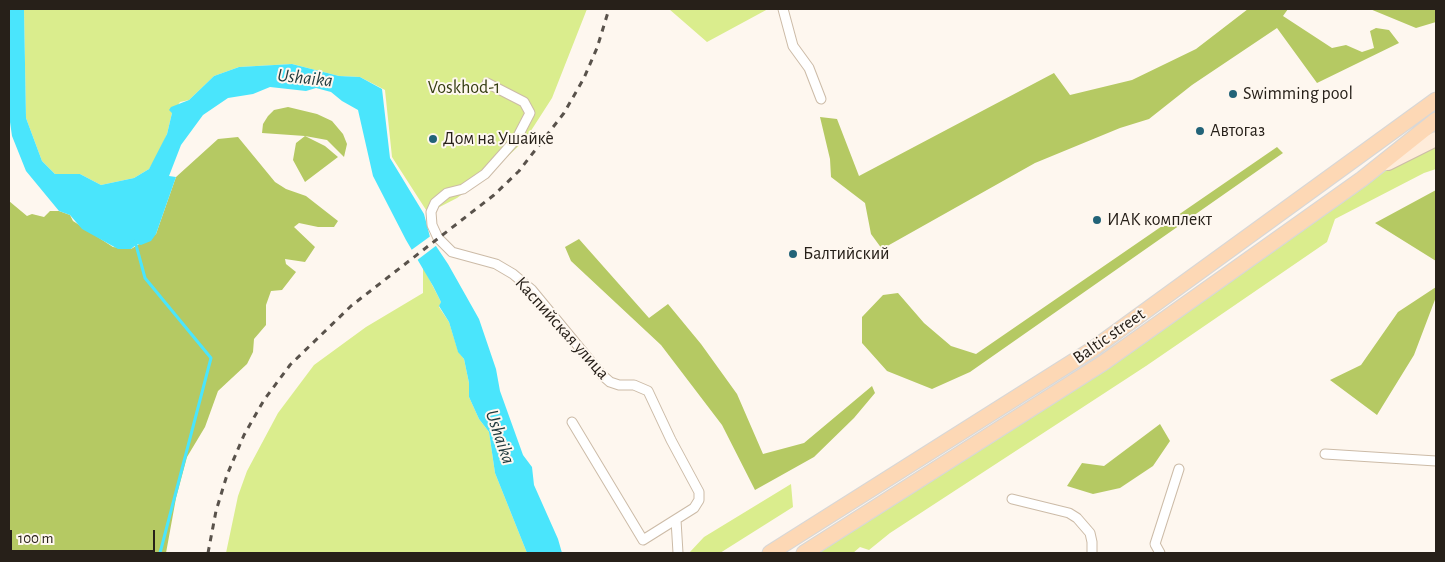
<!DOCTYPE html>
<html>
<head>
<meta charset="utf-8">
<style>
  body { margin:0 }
  #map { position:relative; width:1445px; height:562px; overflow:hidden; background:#fef7ef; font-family:"Alegreya Sans",sans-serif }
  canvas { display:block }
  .frame { position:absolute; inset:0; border:10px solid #272019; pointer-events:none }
  .scale { position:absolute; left:10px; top:530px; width:145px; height:22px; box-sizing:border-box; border:2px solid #272019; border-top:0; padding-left:6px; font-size:15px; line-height:18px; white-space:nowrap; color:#272019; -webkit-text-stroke:4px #fef7ef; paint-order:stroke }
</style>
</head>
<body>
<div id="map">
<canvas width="1445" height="562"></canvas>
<div class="frame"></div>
<div class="scale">100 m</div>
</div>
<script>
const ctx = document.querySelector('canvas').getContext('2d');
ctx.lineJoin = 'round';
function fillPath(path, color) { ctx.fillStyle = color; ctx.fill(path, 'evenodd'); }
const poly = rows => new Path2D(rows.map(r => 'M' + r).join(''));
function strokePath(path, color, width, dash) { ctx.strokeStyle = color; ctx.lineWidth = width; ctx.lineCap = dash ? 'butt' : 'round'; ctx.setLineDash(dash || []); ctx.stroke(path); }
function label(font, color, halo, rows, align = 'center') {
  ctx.font = font + ' "Alegreya Sans",sans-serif'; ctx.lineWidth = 4; ctx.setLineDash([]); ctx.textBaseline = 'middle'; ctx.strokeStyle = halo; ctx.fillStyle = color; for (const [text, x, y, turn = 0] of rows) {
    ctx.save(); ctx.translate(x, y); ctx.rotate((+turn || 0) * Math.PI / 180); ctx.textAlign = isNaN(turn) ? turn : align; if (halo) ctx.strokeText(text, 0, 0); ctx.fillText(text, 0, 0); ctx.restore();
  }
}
fillPath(poly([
  [24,9,587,9,552,98,525,140,487,176,457,198,428,213,392,157,385,90,360,77,339,76,292,64,239,67,214,76,189,100,180,102,172,113,167,134,158,155,149,169,134,178,101,185,80,174,55,174,42,161,26,118],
  [669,9,768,9,707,42],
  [1436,142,1436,169,1424,173,1335,219,1327,242,1146,366,890,533,869,550,860,547,853,553,818,553,837,537,1356,187,1416,151],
  [423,267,441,302,439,307,449,322,458,351,464,359,469,383,469,397,479,419,489,432,495,473,527,553,226,553,238,496,247,471,278,413,314,365,366,327,423,293],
  [791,484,793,507,720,553,689,553,704,537]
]), '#daed8d');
fillPath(poly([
  [1248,9,1288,9,1283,16,1332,48,1346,45,1362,52,1374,48,1370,31,1376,28,1389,30,1399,43,1317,83,1277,28,1192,85,1149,119,1120,128,1035,163,882,249,871,234,865,203,831,177,830,159,820,117,837,119,859,176,1054,73,1070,95,1132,80,1196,49],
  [1370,9,1436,9,1436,22,1416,28],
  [288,107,317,114,332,121,343,134,347,144,344,157,327,140,305,136,325,146,338,157,305,182,293,160,296,143,305,136,262,133,263,124,268,116,274,110],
  [238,137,275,182,286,189,306,196,338,221,334,227,318,227,299,223,294,227,315,247,305,262,285,259,286,264,296,272,282,290,271,291,266,305,266,325,254,339,253,352,247,364,218,391,205,427,187,457,176,498,166,553,9,553,9,201,27,216,32,214,44,217,50,211,59,211,70,215,73,221,113,247,131,249,156,234,176,177,218,139],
  [1277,147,1283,153,970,372,932,389,887,371,862,343,862,317,883,295,898,293,924,323,951,346,976,354],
  [1436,190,1436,261,1375,223],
  [579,239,649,318,668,304,701,344,737,394,763,454,804,443,872,386,875,393,854,418,814,457,755,490,722,425,661,345,571,261,565,247],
  [1436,287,1436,297,1414,355,1377,415,1330,380,1361,365,1398,312],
  [1160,424,1170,441,1153,466,1120,488,1093,494,1067,486,1082,463,1104,466]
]), '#b5c963');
fillPath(poly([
  [9,9,24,9,26,118,42,161,55,174,80,174,101,185,134,178,149,169,167,134,172,113,169,110,171,107,189,100,214,76,239,67,292,64,339,76,360,77,382,89,390,158,424,214,430,237,448,264,479,319,496,369,500,391,523,455,532,467,534,485,558,539,562,553,527,553,495,473,489,432,479,419,469,397,469,383,464,359,458,352,449,322,439,306,441,302,433,286,406,240,373,176,358,110,342,101,331,92,316,88,306,91,270,87,253,94,228,98,203,115,181,145,169,176,176,177,156,234,151,241,141,245,137,244,131,249,118,249,82,229,70,215,59,211,26,171,12,136,9,115]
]), '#4ae5fc');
fillPath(poly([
  [432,235,437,245,416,261,410,251]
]), '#fef7ef');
strokePath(poly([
  [135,241,145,278,211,358,160,553]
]), '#4ae5fc', 3);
const minor = poly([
  [783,9,793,46,809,68,821,99],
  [487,83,524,102,530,113,517,138,485,174,463,189,447,193,435,203,431,212,432,225,438,238,452,252,496,264,513,274,532,290,602,375,610,382,619,385,634,385,648,391,671,440,699,492,699,500,694,508,643,540,572,422],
  [1325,454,1436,461],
  [1012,499,1069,513,1077,518,1090,533,1092,542,1092,553],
  [676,520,678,553],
  [1160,553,1155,544,1179,469]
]);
const secondary = poly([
  [1388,163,1436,139]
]);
const primary = poly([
  [770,553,1093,349,1436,100],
  [804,553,1103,363,1362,179,1436,120]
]);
strokePath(minor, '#ccbba7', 11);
strokePath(secondary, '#ccbba7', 16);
strokePath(primary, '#d8d7d6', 17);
strokePath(minor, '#fff', 9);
strokePath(secondary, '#feecda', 14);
strokePath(primary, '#fdd8b5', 15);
strokePath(poly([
  [208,553,216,511,227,475,244,435,264,400,290,365,351,306,494,195,519,171,564,113,584,78,597,48,609,9]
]), '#59524b', 3, [6, 6]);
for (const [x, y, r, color] of [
  [1233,94,5,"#226378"],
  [1200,131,5,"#226378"],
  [433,139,5,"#226378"],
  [1097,220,5,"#226378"],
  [793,254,5,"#226378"]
]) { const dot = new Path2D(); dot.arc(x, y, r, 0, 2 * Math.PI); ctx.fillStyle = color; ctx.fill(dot); strokePath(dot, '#fef7ef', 2); }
label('18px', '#353d12', '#fef7ef', [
  ["Voskhod-1",464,88]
]);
label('18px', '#272019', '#fef7ef', [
  ["Swimming pool",1243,94],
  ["Автогаз",1210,131],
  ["Дом на Ушайке",443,139],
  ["ИАК комплект",1107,220],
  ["Балтийский",803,254]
], 'left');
label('18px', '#272019', '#fef7ef', [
  ["Каспийская улица",562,328,48],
  ["Baltic street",1109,336,-35]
]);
label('italic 19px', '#223b3f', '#fef7ef', [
  ["Ushaika",305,78,6],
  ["Ushaika",500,437,71]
]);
</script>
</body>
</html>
